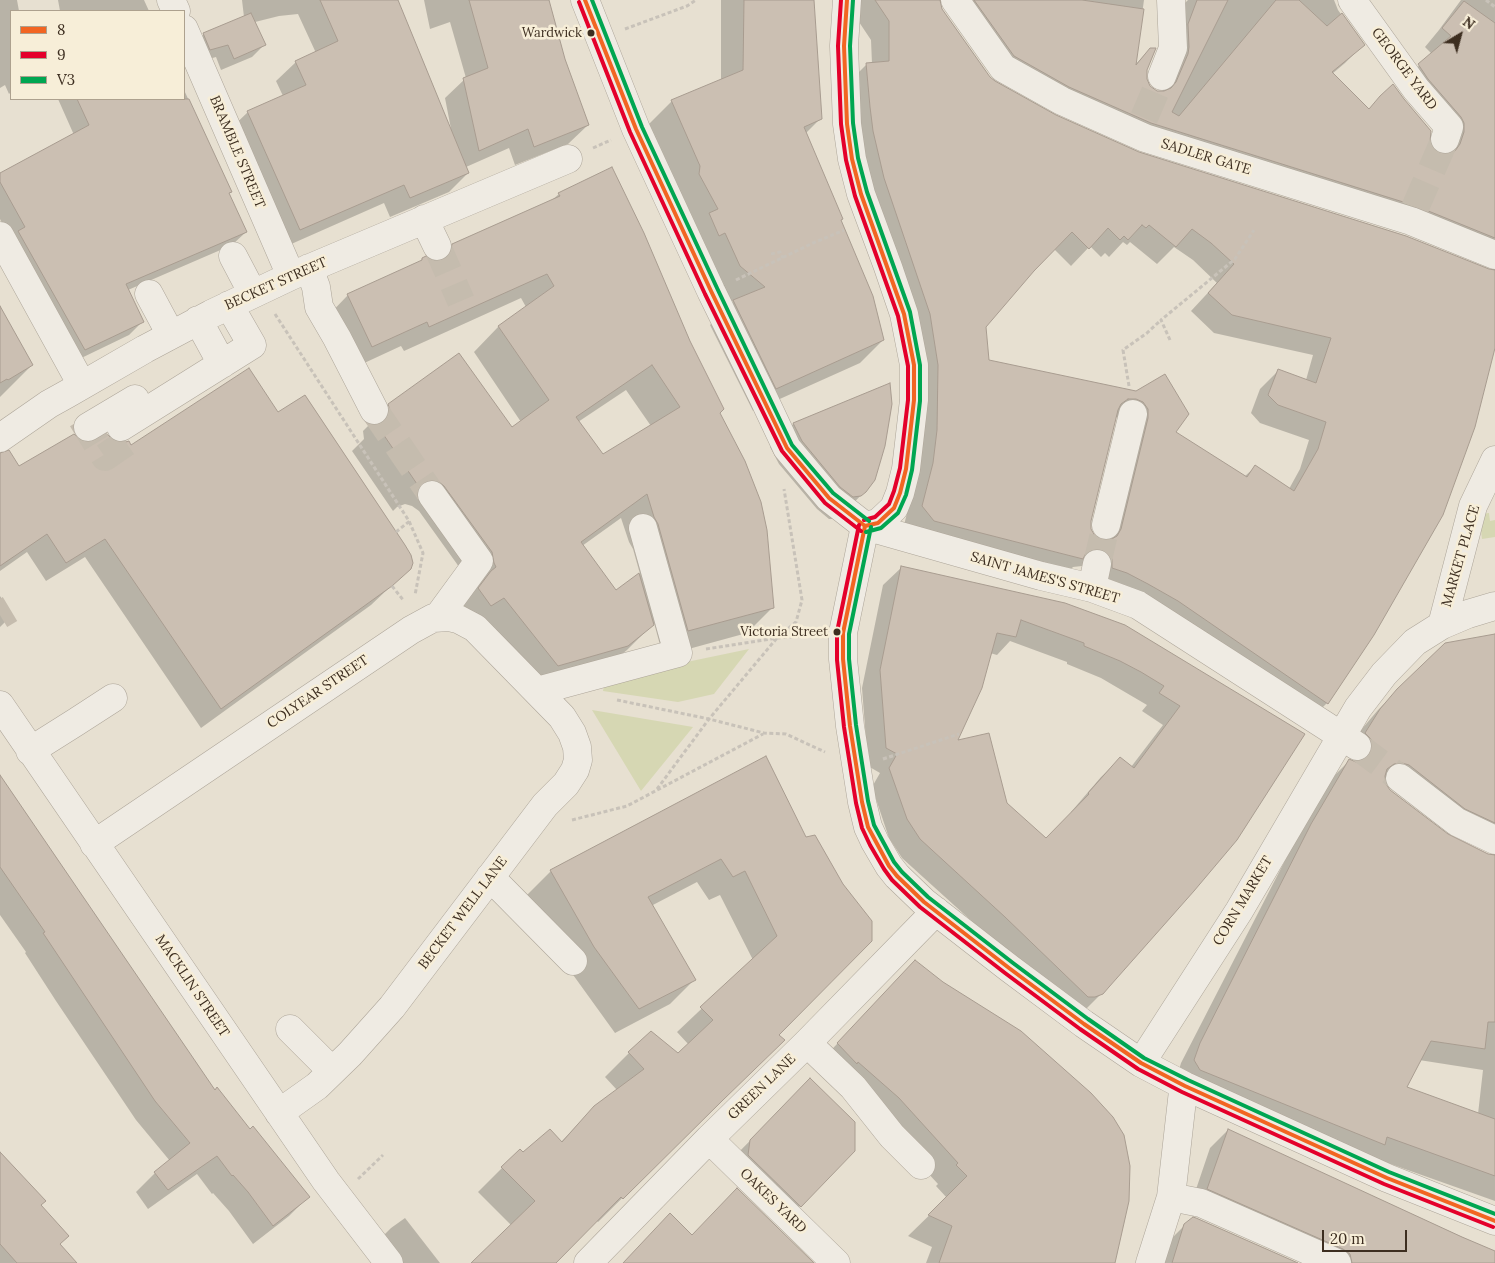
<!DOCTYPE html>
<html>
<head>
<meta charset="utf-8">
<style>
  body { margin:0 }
  #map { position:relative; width:1495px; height:1263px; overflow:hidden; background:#e7e0d1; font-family:Lora,serif }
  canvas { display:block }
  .legend { position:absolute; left:10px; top:10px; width:175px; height:90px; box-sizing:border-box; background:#f7eed8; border:1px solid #ada18e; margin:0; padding:6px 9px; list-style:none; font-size:15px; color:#3d2e20 }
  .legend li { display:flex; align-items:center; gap:10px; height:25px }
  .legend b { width:25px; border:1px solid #ada18e }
  .north { position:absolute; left:1435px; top:10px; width:50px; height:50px; -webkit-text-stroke:4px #f7eed8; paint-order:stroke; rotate:37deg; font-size:14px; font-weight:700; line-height:20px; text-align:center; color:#3d2e20 }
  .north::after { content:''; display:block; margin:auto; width:18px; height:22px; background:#3d2e20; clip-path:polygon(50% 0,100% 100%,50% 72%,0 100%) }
  .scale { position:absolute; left:1322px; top:1230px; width:85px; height:22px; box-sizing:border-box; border:2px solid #3d2e20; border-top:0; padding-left:6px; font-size:15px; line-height:18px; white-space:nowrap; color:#3d2e20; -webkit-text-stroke:4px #f7eed8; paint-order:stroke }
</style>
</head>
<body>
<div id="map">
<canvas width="1495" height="1263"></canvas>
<ul class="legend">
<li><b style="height:6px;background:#f26522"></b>8</li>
<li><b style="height:6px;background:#e4002b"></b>9</li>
<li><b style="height:6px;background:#00a651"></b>V3</li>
</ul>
<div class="north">N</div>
<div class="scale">20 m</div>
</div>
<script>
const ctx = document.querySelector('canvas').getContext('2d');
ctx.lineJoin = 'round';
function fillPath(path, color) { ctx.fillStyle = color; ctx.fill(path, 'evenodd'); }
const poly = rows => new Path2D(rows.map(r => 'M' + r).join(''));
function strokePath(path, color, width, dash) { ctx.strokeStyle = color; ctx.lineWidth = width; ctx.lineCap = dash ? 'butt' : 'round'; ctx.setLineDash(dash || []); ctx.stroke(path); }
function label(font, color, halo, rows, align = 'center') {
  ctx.font = font + ' Lora,serif'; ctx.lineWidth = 5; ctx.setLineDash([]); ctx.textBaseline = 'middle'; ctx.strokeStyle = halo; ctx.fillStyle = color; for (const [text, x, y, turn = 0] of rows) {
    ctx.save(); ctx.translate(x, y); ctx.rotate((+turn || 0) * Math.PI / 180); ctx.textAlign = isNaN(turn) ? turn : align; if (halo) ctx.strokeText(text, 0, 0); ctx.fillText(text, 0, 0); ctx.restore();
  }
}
fillPath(poly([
  [1489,513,1490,521,1495,520,1495,537,1482,539,1479,514],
  [749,649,714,694,678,702,603,691,605,679],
  [592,710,693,727,641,791]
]), '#d6d7b3');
fillPath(poly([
  [0,0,17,0,19,11,11,11,11,92,9,94,5,85,0,88],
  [58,0,144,0,149,11,60,11],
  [242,0,396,0,450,130,451,129,445,98,466,78,450,22,430,29,424,0,547,0,564,60,588,125,568,144,515,165,509,148,466,167,468,173,449,192,390,217,384,203,280,249,228,131,248,112,283,96,276,81,296,62,316,53,298,14,279,16,255,22,265,44,252,57,221,70,216,57,198,62,191,47,204,34,244,17],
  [721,0,813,0,821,118,805,134,840,220,883,340,860,363,753,411,710,325,733,302,717,289,648,125,672,101,721,81],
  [857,0,1144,0,1135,65,1150,49,1145,78,1148,86,1156,92,1162,92,1170,73,1180,8,1188,0,1334,0,1338,10,1363,45,1345,63,1332,74,1368,110,1380,97,1429,143,1433,151,1439,155,1445,155,1447,142,1400,83,1432,54,1425,47,1439,30,1461,0,1495,0,1495,343,1327,703,1309,721,1082,566,1073,567,1064,576,904,525,915,482,920,449,863,187,849,82,867,64,872,64,871,40,855,16],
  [939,3,944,4,1051,105,1490,264,1493,271,1140,154,1055,116,990,78,941,10],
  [1123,242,1127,245,1130,242,1157,264,1174,247,1193,260,1217,283,1191,311,1214,333,1313,355,1306,380,1278,371,1260,389,1251,413,1260,423,1309,440,1300,469,1289,489,1255,467,1244,477,1174,432,1136,393,988,361,985,326,1033,270,1054,249,1071,266,1090,246,1101,257,1105,253,1109,257],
  [1115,417,1119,417,1131,437,1105,541,1094,537,1090,529,1090,521],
  [184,90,231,191,228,194,246,232,232,245,128,290,143,321,129,335,71,363,0,219,0,174,74,135,58,99,184,99],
  [559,194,718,413,773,607,747,633,663,656,654,623,627,650,601,671,533,690,454,614,467,578,419,511,412,506,405,504,397,507,393,511,352,451,364,439,363,431,389,405,512,429,521,422,474,352,499,326,526,307,521,298,404,351,401,346,347,371,323,321,348,295,419,263,422,259,435,263,453,245,552,200],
  [626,390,651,426,603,456,578,422],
  [621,518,629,542,633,549,640,574,615,592,582,546],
  [0,308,32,365,0,397],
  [889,385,865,491,842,515,836,519,829,519,817,509,779,464,770,447,793,424],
  [277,414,410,568,371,605,201,728,85,557,46,581,27,552,0,571,0,483,79,441,89,444,114,442,131,447],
  [902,567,1064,604,1303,735,1102,993,1083,1012,987,935,902,858,889,838,872,787,880,773,868,766,862,688,883,585],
  [1010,641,1067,662,1067,664,1101,678,1147,705,1142,711,1163,725,1131,767,1120,759,1101,777,1071,812,1071,813,1046,839,1006,804,956,742,990,653,997,655],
  [0,596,12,615,0,627],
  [1495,636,1495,1201,1371,1157,1176,1080,1181,1063,1293,845,1330,780,1349,761,1353,762,1352,757,1347,752,1361,730,1378,710,1398,690],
  [1384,781,1390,784,1490,850,1491,856,1450,837,1389,791],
  [1419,1060,1483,1070,1478,1114,1405,1087],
  [0,778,214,1092,308,1197,289,1216,253,1244,229,1211,213,1193,212,1194,197,1174,148,1209,136,1192,155,1173,170,1161,136,1120,56,1001,25,953,26,952,0,915],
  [805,838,778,1035,697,1124,598,1222,596,1220,555,1263,473,1263,512,1226,478,1192,520,1150,523,1154,561,1142,597,1104,617,1090,605,1077,629,1053,678,1055,689,1045,677,1032,753,960,720,895,709,900,697,882,651,906,694,980,670,1004,615,1033,571,972,527,895,551,871],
  [895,983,1114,1263,926,1263,932,1247,908,1236,947,1198,936,1186,938,1184,878,1119,817,1065],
  [810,1080,800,1206,781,1225,731,1160],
  [1228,1130,1495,1252,1495,1263,1318,1263,1190,1207,1210,1148],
  [0,1154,40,1206,59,1244,75,1263,0,1263],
  [405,1218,440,1263,375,1263,367,1252,391,1228],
  [1185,1225,1295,1263,1161,1263,1166,1244]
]), '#0003');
const building = poly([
  [320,0,398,0,469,173,410,198,404,185,300,230,247,111,306,85,295,61,338,41,320,0],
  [469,0,549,0,565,59,589,125,534,147,528,129,479,151,463,78,488,68,469,0],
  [744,0,814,0,822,119,804,127,843,219,841,220,873,296,884,340,776,389,733,300,765,287,740,266,725,233,719,236,709,213,718,209,699,174,700,166,671,100,743,70,744,0],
  [875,0,940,0,942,9,990,77,995,81,1056,115,1139,152,1406,236,1489,269,1495,270,1495,348,1475,427,1443,515,1374,635,1328,704,1178,601,1148,584,1127,573,1112,568,1112,559,1108,553,1101,549,1092,549,1086,553,1083,559,934,521,922,506,933,463,937,430,938,365,930,314,884,178,873,131,870,107,866,63,889,61,889,21,875,0],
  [1142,225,1146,228,1149,225,1176,247,1192,229,1211,243,1234,264,1208,293,1232,315,1331,338,1316,383,1278,369,1268,395,1278,405,1326,422,1318,449,1294,491,1255,465,1247,477,1176,432,1189,414,1165,374,1136,391,989,360,986,327,1034,271,1072,232,1089,249,1108,228,1120,240,1124,236,1128,240,1142,225],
  [1128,399,1136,399,1143,402,1148,409,1148,418,1121,529,1117,536,1110,540,1103,540,1095,536,1091,529,1091,521,1118,410,1121,404,1128,399],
  [974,0,1082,0,1144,9,1136,65,1150,48,1156,48,1147,70,1147,79,1150,86,1157,91,1164,91,1171,88,1176,82,1188,54,1189,47,1188,24,1197,0,1228,0,1172,112,1179,116,1276,0,1299,0,1327,26,1342,13,1365,45,1332,72,1369,109,1380,96,1393,84,1404,99,1431,131,1430,142,1433,149,1440,154,1448,154,1455,151,1460,144,1464,132,1464,123,1461,117,1428,79,1418,64,1451,36,1442,28,1464,1,1495,23,1495,238,1416,206,1151,123,1069,87,1014,56,974,0],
  [251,13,266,45,234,59,228,45,210,50,203,33,251,13],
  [77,99,189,99,232,192,229,193,247,232,126,284,144,322,85,350,18,231,25,227,0,182,0,173,89,125,77,99],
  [612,167,644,233,690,341,724,409,720,413,745,461,761,502,767,530,774,608,688,631,658,524,654,517,647,494,581,542,616,590,639,573,654,625,628,646,558,666,504,598,491,606,478,588,491,571,496,567,494,563,492,552,444,486,438,481,431,479,423,482,419,487,377,425,382,424,387,418,390,411,388,404,459,353,512,427,549,400,498,326,554,286,547,274,429,327,427,322,372,347,347,294,422,260,422,258,426,256,429,259,435,261,444,260,450,254,452,244,560,196,558,193,612,167],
  [652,365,680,407,603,454,576,417,652,365],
  [0,306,33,365,8,380,7,379,0,383,0,306],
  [249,368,278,412,305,395,405,545,411,555,413,563,411,569,392,586,221,709,105,539,66,563,47,534,0,566,0,453,9,450,19,466,74,434,80,440,89,443,96,440,107,434,114,441,122,443,129,441,131,445,249,368],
  [890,383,892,404,885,446,875,480,866,492,861,496,853,497,840,487,802,441,793,423,890,383],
  [901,566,1065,603,1125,625,1305,734,1237,840,1194,891,1109,987,1103,994,1095,997,1088,997,1005,917,920,839,907,819,889,768,897,754,886,748,880,670,901,566],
  [1021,620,1084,643,1084,646,1120,661,1141,672,1164,686,1159,693,1180,706,1134,768,1120,757,1088,793,1089,794,1046,838,1007,803,989,733,958,740,982,688,997,633,1016,637,1021,620],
  [1495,634,1495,823,1465,809,1409,765,1402,763,1394,764,1387,769,1385,776,1386,784,1390,790,1448,834,1488,854,1495,855,1495,1022,1488,1022,1485,1049,1431,1041,1407,1087,1495,1119,1495,1176,1387,1137,1385,1145,1200,1070,1194,1060,1200,1043,1235,974,1311,824,1341,773,1349,759,1356,762,1364,760,1370,754,1373,747,1371,739,1365,733,1380,709,1397,689,1445,643,1495,634],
  [766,756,806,837,815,835,843,884,872,921,872,941,779,1035,785,1040,723,1100,623,1199,621,1197,556,1263,471,1263,535,1201,501,1167,520,1149,523,1152,550,1129,562,1142,594,1106,644,1069,628,1052,651,1031,678,1053,713,1020,700,1007,777,936,745,871,733,877,721,859,648,897,696,980,639,1009,594,947,550,870,766,756],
  [0,775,215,1090,217,1087,250,1129,253,1126,310,1197,273,1226,248,1192,233,1175,232,1176,217,1156,168,1190,154,1172,190,1143,155,1101,43,933,45,932,0,867,0,775],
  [915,960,943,982,1021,1031,1091,1093,1113,1117,1124,1135,1130,1166,1129,1201,1115,1263,939,1263,952,1226,928,1215,967,1176,956,1165,958,1163,899,1098,858,1062,857,1064,837,1043,915,960],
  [810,1078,855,1122,855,1151,801,1207,748,1155,750,1140,810,1078],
  [1228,1129,1462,1237,1495,1251,1495,1263,1352,1263,1350,1254,1343,1249,1207,1189,1228,1129],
  [0,1152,46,1201,41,1205,69,1236,60,1244,77,1263,17,1263,0,1244,0,1152],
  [737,1188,814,1263,623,1263,670,1213,692,1235,737,1188],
  [1193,1217,1196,1218,1298,1263,1172,1263,1184,1224,1193,1217]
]);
fillPath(building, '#cbbfb2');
strokePath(building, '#a89c90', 1);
strokePath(poly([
  [1144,118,1162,76],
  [1415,208,1445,139],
  [437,246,461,301],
  [374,410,432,495],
  [82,419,105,457,128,441],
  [1097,564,1106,525],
  [0,615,10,609],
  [1357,746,1400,778]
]), '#c5bcae', 28, [28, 14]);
const minor = poly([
  [171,0,176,11],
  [585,0,636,129,711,291,763,397,787,448,829,498,865,526,1041,576,1092,588,1138,605,1357,746],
  [847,0,844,46,847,124,852,159,861,194,888,267,904,314,914,365,914,400,906,469,900,493,894,508,878,523,865,526],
  [955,0,1003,68,1062,101,1145,138,1411,221,1495,255],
  [1352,0,1416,89,1449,127,1445,139],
  [184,29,291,276],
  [1162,76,1173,48,1171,0],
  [424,219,437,246],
  [0,236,82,385],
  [233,256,253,294],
  [309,268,316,287,319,307,337,338,374,410],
  [149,294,171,335],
  [198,320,222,364],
  [88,427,135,399],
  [121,427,252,345,229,305],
  [0,438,49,404,67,394,145,349,211,314,291,276,568,159],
  [432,495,479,561,438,617],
  [1106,525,1133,414],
  [865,526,843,633,843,659,850,726,862,802,868,827,875,842,889,866,897,876,924,902,1009,968,1084,1024,1141,1063,1185,1086,1387,1178,1495,1221],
  [1092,588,1097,564],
  [1442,625,1473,506,1495,460],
  [537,691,678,653,643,528],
  [0,705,326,1181,389,1263],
  [30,751,76,722,113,698],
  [1400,778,1457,822,1495,840],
  [94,844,411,630,433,618,449,617,458,619,475,628,562,717,572,733,577,747,578,760,575,770,566,784,545,805,392,1007,350,1054,317,1086,279,1113],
  [490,877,573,961],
  [290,1029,332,1071],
  [807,1043,853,1087,892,1136,921,1165],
  [1141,1063,1239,911,1358,708,1384,674,1415,642,1442,625,1468,614,1495,606],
  [709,1139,836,1263],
  [1171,1197,1201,1203,1337,1263],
  [588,1263,709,1139,807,1043,936,911],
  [1150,1263,1171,1197,1183,1091,1185,1086]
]);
strokePath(minor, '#ada599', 29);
strokePath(poly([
  [1486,0,1495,7],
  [625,29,687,6,696,0],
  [593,148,611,140],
  [771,254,780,252,783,258],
  [736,280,811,244,844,230],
  [275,314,409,521,423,553,415,595],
  [1170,340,1161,320,1235,259,1254,230],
  [1129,386,1123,350,1147,333,1161,320],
  [396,532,411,520],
  [392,586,404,601],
  [706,649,777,638,816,635],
  [617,700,709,719,764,733,786,734,825,752],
  [883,759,959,734],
  [657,789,709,719,777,638,796,622,802,600,784,489],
  [572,820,627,806,763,734],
  [358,1179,383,1155]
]), '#c8c2b9', 3, [4, 2.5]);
strokePath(minor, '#efebe3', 28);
strokePath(poly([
  [585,0,636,129,711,291,787,448,829,498,865,526],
  [847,0,844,46,847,124,852,159,861,194,904,314,914,365,914,400,906,469,900,493,894,508,878,523,865,526],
  [865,526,843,633,843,659,850,726,862,802,868,827,889,866,897,876,924,902,1009,968,1084,1024,1141,1063,1185,1086,1387,1178,1495,1221]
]), '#f26522', 4);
strokePath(poly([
  [841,0,838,46,841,124,846,160,855,196,898,316,908,366,908,400,900,468,894,491,889,504,875,517,864,520],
  [579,2,630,132,705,294,782,451,825,503,861,531],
  [859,525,837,632,837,660,844,727,856,803,862,828,870,845,884,869,892,880,920,907,1005,973,1080,1029,1138,1069,1182,1092,1384,1184,1493,1227]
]), '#e4002b', 4);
strokePath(poly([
  [592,0,642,127,717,288,792,445,833,493,869,521],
  [853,0,850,46,853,123,858,158,867,192,910,312,920,365,920,401,912,470,906,495,898,513,881,528,866,532],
  [871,527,849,634,849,659,856,725,868,801,874,825,894,862,902,872,928,897,1013,963,1088,1019,1144,1058,1188,1080,1389,1172,1495,1214]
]), '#00a651', 4);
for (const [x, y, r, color] of [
  [591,33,4.5,"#3d2e20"],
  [837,632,4.5,"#3d2e20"]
]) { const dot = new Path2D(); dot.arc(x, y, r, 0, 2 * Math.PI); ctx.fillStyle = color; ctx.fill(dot); strokePath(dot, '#f7eed8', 2); }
label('13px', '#3d2e20', '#f7eed8', [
  ["Wardwick",582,33],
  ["Victoria Street",828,632]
], 'right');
label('14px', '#3d2e20', '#f7eed8', [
  ["GEORGE YARD",1404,69,53],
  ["BRAMBLE STREET",237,152,67],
  ["SADLER GATE",1206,157,17],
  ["BECKET STREET",276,284,-24],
  ["MARKET PLACE",1461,556,-74],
  ["SAINT JAMES'S STREET",1045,578,16],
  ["COLYEAR STREET",318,692,-34],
  ["CORN MARKET",1243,901,-59],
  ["BECKET WELL LANE",463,913,-53],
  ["MACKLIN STREET",192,986,56],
  ["GREEN LANE",762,1087,-44],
  ["OAKES YARD",773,1201,44]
]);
</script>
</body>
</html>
